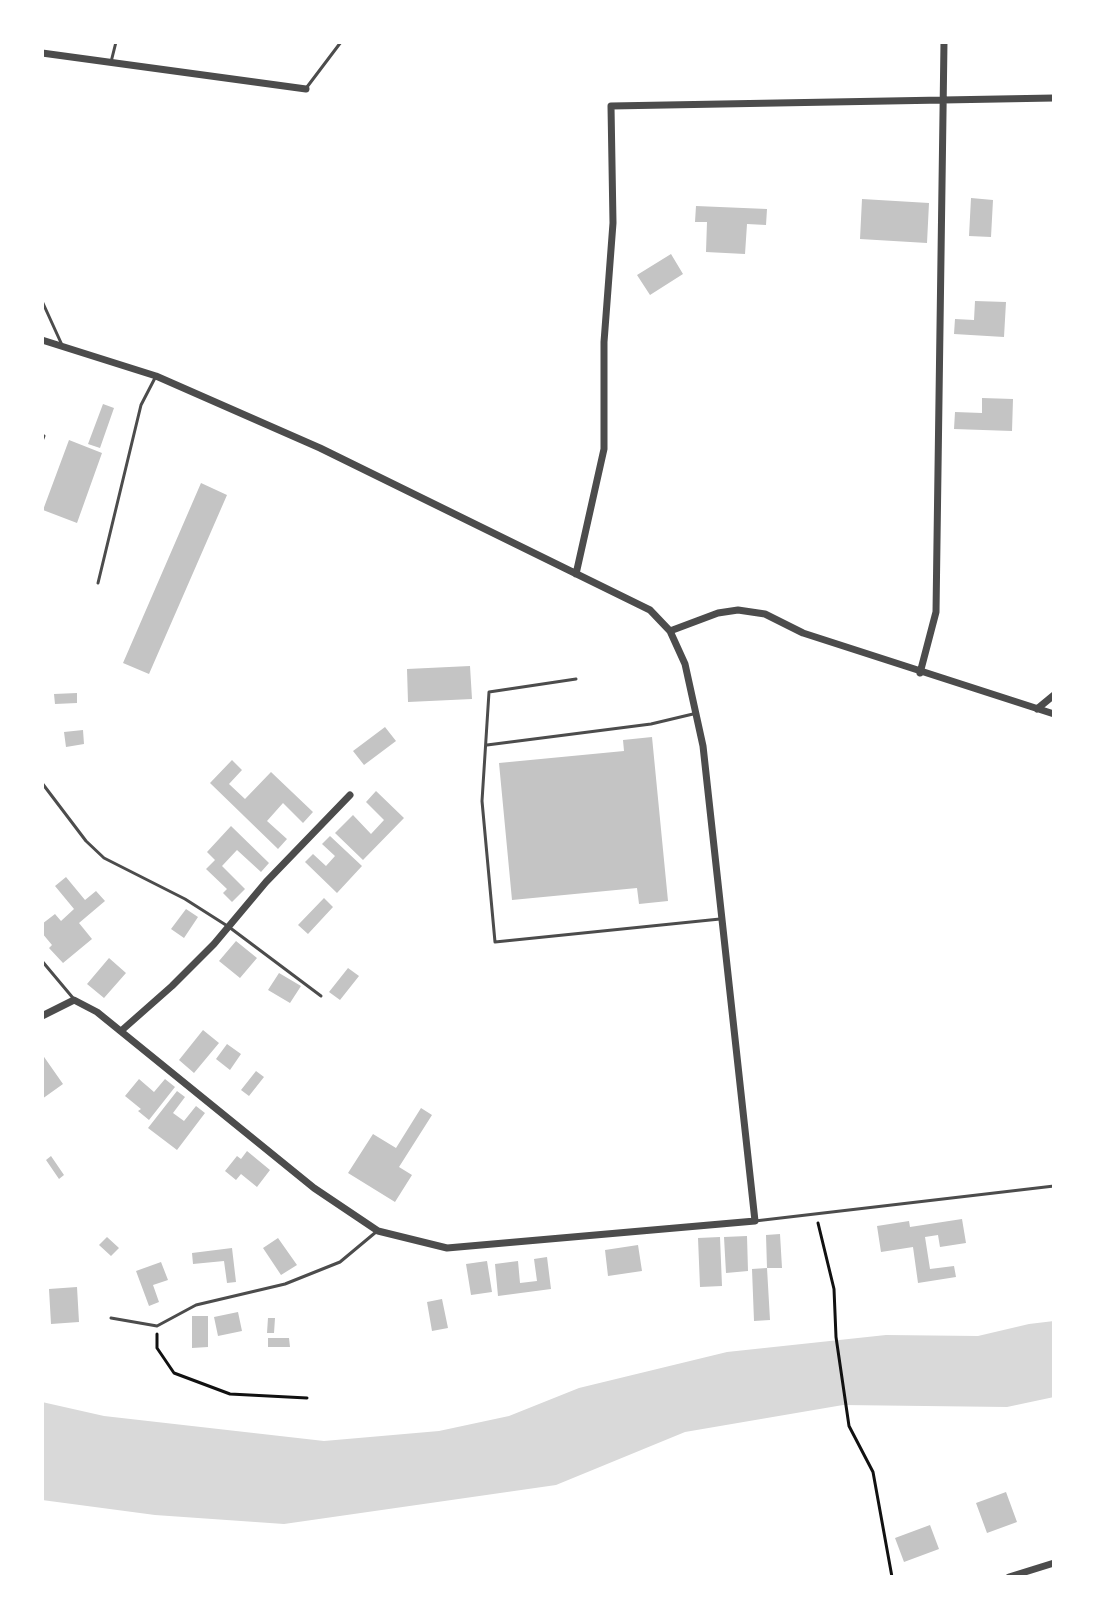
<!DOCTYPE html>
<html>
<head>
<meta charset="utf-8">
<style>
  body { margin:0 }
  #map { position:relative; width:1096px; height:1619px; overflow:hidden; background:#fff; font-family:"PT Sans",sans-serif }
  canvas { display:block }
  .frame { position:absolute; inset:0; border:44px solid #fff; pointer-events:none }
</style>
</head>
<body>
<div id="map">
<canvas width="1096" height="1619"></canvas>
<div class="frame"></div>
</div>
<script>
const ctx = document.querySelector('canvas').getContext('2d');
ctx.lineJoin = 'round';
function fillPath(path, color) { ctx.fillStyle = color; ctx.fill(path, 'evenodd'); }
const poly = rows => new Path2D(rows.map(r => 'M' + r).join(''));
function strokePath(path, color, width, dash) { ctx.strokeStyle = color; ctx.lineWidth = width; ctx.lineCap = dash ? 'butt' : 'round'; ctx.setLineDash(dash || []); ctx.stroke(path); }
fillPath(poly([
  [1054,1321,1054,1397,1007,1407,843,1405,685,1432,556,1485,284,1524,155,1515,42,1500,42,1402,104,1416,324,1441,439,1431,509,1416,579,1388,727,1352,886,1335,978,1336,1029,1324]
]), '#d9d9d9');
fillPath(poly([
  [971,198,993,200,991,237,969,236],
  [862,199,929,203,927,243,860,239],
  [696,206,767,209,766,225,747,224,745,254,706,252,707,222,695,222],
  [671,254,683,274,650,295,637,275],
  [975,301,1006,302,1004,337,954,334,955,319,974,320],
  [982,398,1013,399,1012,431,954,429,955,412,982,413],
  [103,404,114,408,100,448,88,444],
  [69,440,102,453,77,523,43,510],
  [201,483,227,495,149,674,123,663],
  [470,666,472,699,408,702,407,669],
  [77,693,77,703,55,704,54,694],
  [385,727,396,741,364,765,353,751],
  [83,730,84,744,66,747,64,732],
  [652,737,668,901,639,904,637,888,512,900,499,763,624,751,623,740],
  [232,760,242,770,229,784,245,799,271,772,313,812,303,823,283,803,267,821,287,839,278,849,210,783],
  [376,791,404,818,363,860,335,833,353,815,371,834,384,820,366,802],
  [231,826,269,863,261,872,237,850,222,866,245,889,232,902,223,893,227,889,206,869,215,860,207,852],
  [330,836,362,866,337,893,305,862,313,854,326,866,335,856,322,844],
  [66,877,85,900,96,891,105,901,79,923,92,939,63,963,49,948,52,945,42,933,42,924,55,914,61,921,74,909,55,886],
  [324,898,333,907,308,934,298,925],
  [186,909,198,917,184,938,171,929],
  [236,941,257,958,240,978,219,961],
  [109,958,126,973,104,998,87,984],
  [348,968,359,976,340,1000,329,992],
  [279,973,301,986,290,1003,268,990],
  [203,1030,219,1043,194,1073,179,1060],
  [227,1044,241,1054,230,1070,216,1059],
  [42,1054,63,1084,42,1099],
  [256,1071,264,1077,249,1096,241,1090],
  [139,1079,154,1092,165,1079,175,1087,149,1120,138,1111,141,1109,125,1096],
  [177,1091,185,1097,173,1113,184,1121,196,1106,205,1113,177,1150,148,1128],
  [421,1108,432,1115,399,1167,412,1175,395,1202,348,1173,373,1134,396,1148],
  [247,1151,270,1170,257,1187,241,1174,236,1180,225,1171,237,1156,241,1159],
  [51,1156,64,1175,59,1179,46,1160],
  [962,1219,966,1243,940,1247,938,1235,925,1237,930,1269,954,1266,956,1277,918,1283,913,1247,881,1252,877,1226,909,1221,910,1227],
  [780,1234,782,1268,767,1268,766,1235],
  [747,1236,748,1271,726,1273,724,1237],
  [107,1237,119,1248,111,1256,99,1245],
  [720,1237,722,1286,700,1287,698,1238],
  [278,1238,297,1265,281,1275,263,1248],
  [638,1245,642,1271,608,1276,605,1250],
  [232,1248,236,1282,227,1283,224,1261,193,1264,192,1253],
  [547,1257,551,1289,498,1296,495,1264,518,1261,520,1283,537,1281,534,1259],
  [487,1261,492,1292,471,1295,466,1264],
  [161,1262,168,1280,153,1285,159,1302,149,1306,136,1271],
  [767,1268,770,1320,754,1321,752,1269],
  [77,1287,79,1322,51,1324,49,1289],
  [442,1299,448,1328,432,1331,427,1302],
  [238,1312,242,1331,218,1336,214,1317],
  [192,1316,208,1316,208,1347,192,1348],
  [268,1318,275,1318,274,1333,267,1333],
  [268,1338,289,1338,290,1347,268,1347],
  [1006,1492,1017,1522,987,1533,976,1503],
  [930,1525,939,1549,904,1562,895,1538]
]), '#c4c4c4');
strokePath(poly([
  [818,1223,834,1289,836,1337,849,1426,873,1472,892,1577],
  [157,1334,157,1348,174,1373,230,1394,307,1398]
]), '#111', 3);
strokePath(poly([
  [111,62,116,42],
  [307,87,341,42],
  [42,301,62,345],
  [42,441,44,436],
  [98,583,141,405,156,376],
  [576,679,489,692,482,801,495,942,720,919],
  [487,745,651,724,693,714],
  [42,783,86,841,104,858,185,899,229,927,321,996],
  [42,961,73,998],
  [755,1221,1054,1186],
  [111,1318,157,1326,196,1305,285,1284,340,1262,376,1232]
]), '#4c4c4c', 3);
strokePath(poly([
  [42,53,306,89],
  [42,340,156,376,320,448,650,610,670,631,685,664,703,746,755,1221,447,1248,378,1231,314,1188,97,1012,74,1000,42,1016],
  [576,574,604,449,604,342,613,223,611,106,1054,98],
  [670,631,718,613,738,610,765,614,803,633,1054,714],
  [920,673,936,612,944,42],
  [1037,709,1054,695],
  [121,1031,172,986,214,944,266,882,350,795],
  [1009,1577,1054,1563]
]), '#4c4c4c', 7);
</script>
</body>
</html>
